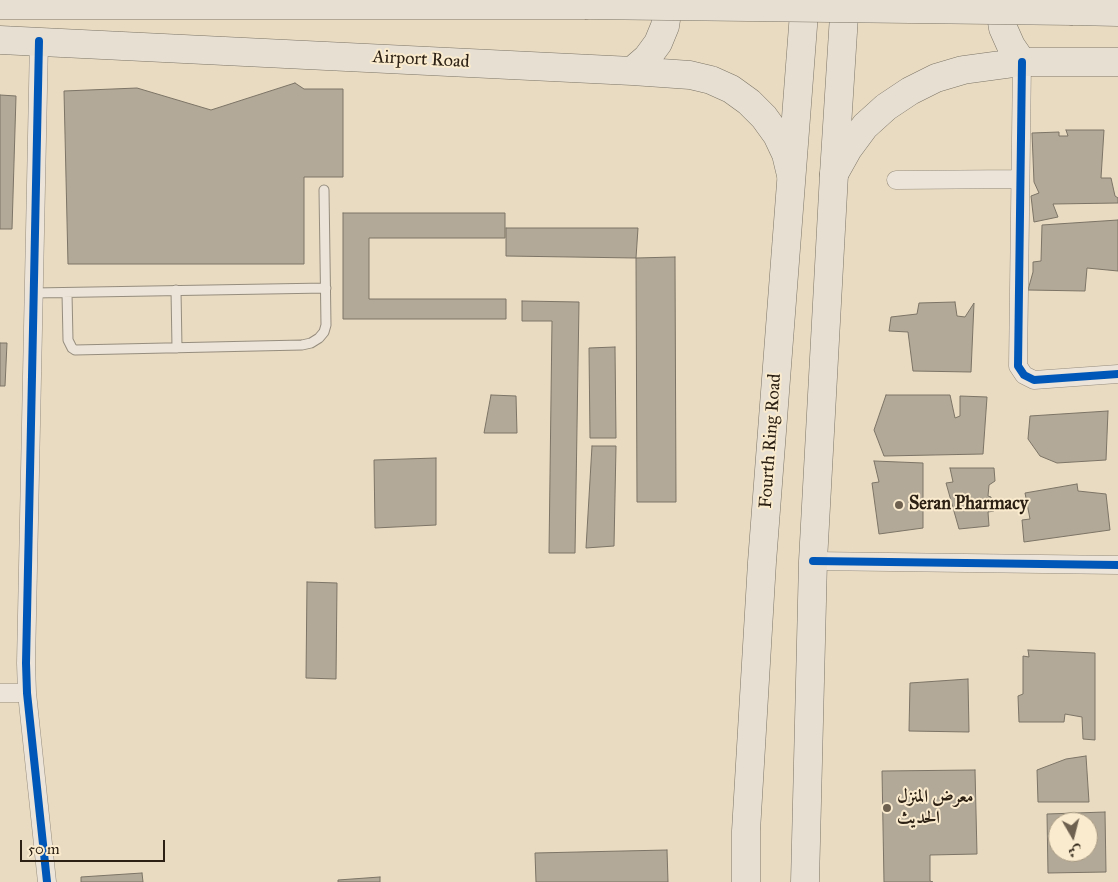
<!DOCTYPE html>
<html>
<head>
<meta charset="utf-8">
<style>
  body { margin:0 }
  #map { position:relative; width:1118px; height:882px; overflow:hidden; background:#e9dbc2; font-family:"IM FELL Great Primer",Amiri,serif }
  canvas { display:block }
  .north { position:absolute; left:1048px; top:812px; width:50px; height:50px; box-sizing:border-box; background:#faebce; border:1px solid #a79a83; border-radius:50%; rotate:172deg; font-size:14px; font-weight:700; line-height:20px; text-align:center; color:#2b2013 }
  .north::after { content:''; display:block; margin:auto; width:18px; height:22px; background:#6e6150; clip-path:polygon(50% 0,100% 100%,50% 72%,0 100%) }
  .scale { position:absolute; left:20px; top:840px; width:145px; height:22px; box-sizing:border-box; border:2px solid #2b2013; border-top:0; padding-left:6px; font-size:15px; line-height:18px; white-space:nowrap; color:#2b2013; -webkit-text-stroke:4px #faebce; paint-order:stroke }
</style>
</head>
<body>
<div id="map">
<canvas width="1118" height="882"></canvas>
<div class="north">ش</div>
<div class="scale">50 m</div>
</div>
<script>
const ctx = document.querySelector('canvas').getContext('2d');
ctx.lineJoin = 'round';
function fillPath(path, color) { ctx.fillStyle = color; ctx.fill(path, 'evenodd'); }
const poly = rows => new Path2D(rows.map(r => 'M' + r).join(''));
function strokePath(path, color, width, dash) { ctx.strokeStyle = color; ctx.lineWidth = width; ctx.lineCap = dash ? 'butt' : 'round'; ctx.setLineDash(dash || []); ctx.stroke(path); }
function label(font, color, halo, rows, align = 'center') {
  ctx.font = font + ' "IM FELL Great Primer",Amiri,serif'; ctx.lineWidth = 4; ctx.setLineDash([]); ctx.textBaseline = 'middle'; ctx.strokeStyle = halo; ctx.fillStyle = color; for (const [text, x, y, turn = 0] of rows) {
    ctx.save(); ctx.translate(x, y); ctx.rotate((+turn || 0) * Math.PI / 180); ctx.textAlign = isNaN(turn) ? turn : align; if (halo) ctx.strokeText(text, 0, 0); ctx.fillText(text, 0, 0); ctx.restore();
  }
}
const building = poly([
  [295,83,304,89,343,89,343,177,304,177,304,264,68,264,64,91,137,88,211,110,295,83],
  [0,95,16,96,12,229,0,229,0,95],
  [1066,130,1104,130,1101,178,1111,178,1115,196,1118,198,1118,203,1053,204,1058,217,1034,222,1031,196,1039,193,1034,182,1032,133,1059,132,1059,136,1068,136,1066,130],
  [343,213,505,213,505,238,369,238,369,299,506,299,506,319,343,319,343,213],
  [1118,220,1118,271,1087,268,1085,291,1028,290,1033,272,1033,262,1041,261,1042,225,1118,220],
  [506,228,638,228,636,258,506,256,506,228],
  [675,257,676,502,637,502,636,258,675,257],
  [522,301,579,302,575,553,549,553,552,321,522,321,522,301],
  [955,302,957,316,965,317,974,303,971,372,913,371,908,332,889,331,891,317,917,314,919,303,955,302],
  [0,343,7,343,5,386,0,386,0,343],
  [615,347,616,438,590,438,589,348,615,347],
  [491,395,516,396,517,433,484,433,491,395],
  [886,395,950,395,955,418,960,416,960,396,987,397,983,454,884,456,874,430,886,395],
  [1108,411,1106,460,1057,463,1040,456,1028,439,1030,416,1108,411],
  [592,446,616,446,614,546,586,548,592,446],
  [436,458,436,525,375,528,374,460,436,458],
  [874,461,923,463,923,528,879,534,872,483,879,482,874,461],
  [950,468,994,468,995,481,989,485,988,496,991,497,994,511,988,512,989,526,959,529,946,483,953,482,950,468],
  [1077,484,1078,491,1106,494,1110,530,1024,542,1022,520,1030,519,1025,493,1077,484],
  [307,582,337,583,336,679,306,678,307,582],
  [1028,650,1095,653,1095,740,1083,739,1082,717,1065,714,1064,722,1019,722,1018,696,1023,694,1023,656,1029,657,1028,650],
  [968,679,969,732,909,731,910,683,968,679],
  [1086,756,1089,802,1038,802,1037,770,1066,759,1086,756],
  [975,770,977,854,930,855,930,881,933,882,884,882,882,771,975,770],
  [1105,812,1106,872,1048,873,1047,814,1105,812],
  [1058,822,1088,822,1088,852,1058,852,1058,822],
  [667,850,668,882,536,882,535,853,667,850],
  [142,873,143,882,81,882,81,877,142,873],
  [380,877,380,882,338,882,338,880,380,877]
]);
fillPath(building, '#b3a998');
strokePath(building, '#7c7466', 1);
const service = poly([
  [176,290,177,348],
  [34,293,326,288],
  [67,293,68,340,72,348,75,350,302,345,311,343,319,338,324,332,326,325,324,190]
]);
const minor = poly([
  [39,41,26,663,27,693,47,882],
  [1022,62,1018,366,1024,375,1034,380,1118,374],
  [896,180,1020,179],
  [813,561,1118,565],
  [0,693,27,693]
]);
const primary = poly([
  [746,882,746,831,762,562,805,0],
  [805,882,813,561,834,174,845,0]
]);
const trunk = poly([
  [1000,0,1000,9,1003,28,1011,46,1022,62],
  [0,5,585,5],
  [1073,11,1118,12],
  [0,40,632,71,690,75,711,80,731,89,749,102,764,117,777,135,786,154,791,175],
  [632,71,647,58,658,43,665,26,669,0],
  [834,174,848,149,865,126,886,107,910,91,936,78,963,70,1022,62,1118,62]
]);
strokePath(service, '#968d7e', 11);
strokePath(minor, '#968d7e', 19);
strokePath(primary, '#7c7466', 29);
strokePath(trunk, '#7c7466', 29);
strokePath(service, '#ece4d8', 9);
strokePath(minor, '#ece4d8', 18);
strokePath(primary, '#e7e0d2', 28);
strokePath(trunk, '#e7e0d2', 28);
const trunkBridge = poly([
  [585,5,1073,11]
]);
strokePath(trunkBridge, '#7c7466', 29, []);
strokePath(trunkBridge, '#e7e0d2', 28);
strokePath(poly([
  [39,41,26,663,27,693,47,882],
  [1022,62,1018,366,1024,375,1034,380,1118,374],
  [813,561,1118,565]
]), '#0057b8', 8);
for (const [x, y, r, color] of [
  [899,505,5,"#6e6150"],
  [887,808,5,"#6e6150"]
]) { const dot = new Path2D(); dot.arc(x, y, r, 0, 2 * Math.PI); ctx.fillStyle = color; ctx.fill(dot); strokePath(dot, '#faebce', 2); }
label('18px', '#2b2013', '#faebce', [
  ["Airport Road",421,60,3],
  ["Fourth Ring Road",771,441,-86]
]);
label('bold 18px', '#2b2013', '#faebce', [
  ["Seran Pharmacy",909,505],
  ["معرض المنزل",897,798],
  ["الحديث",897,819]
], 'left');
</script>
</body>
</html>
